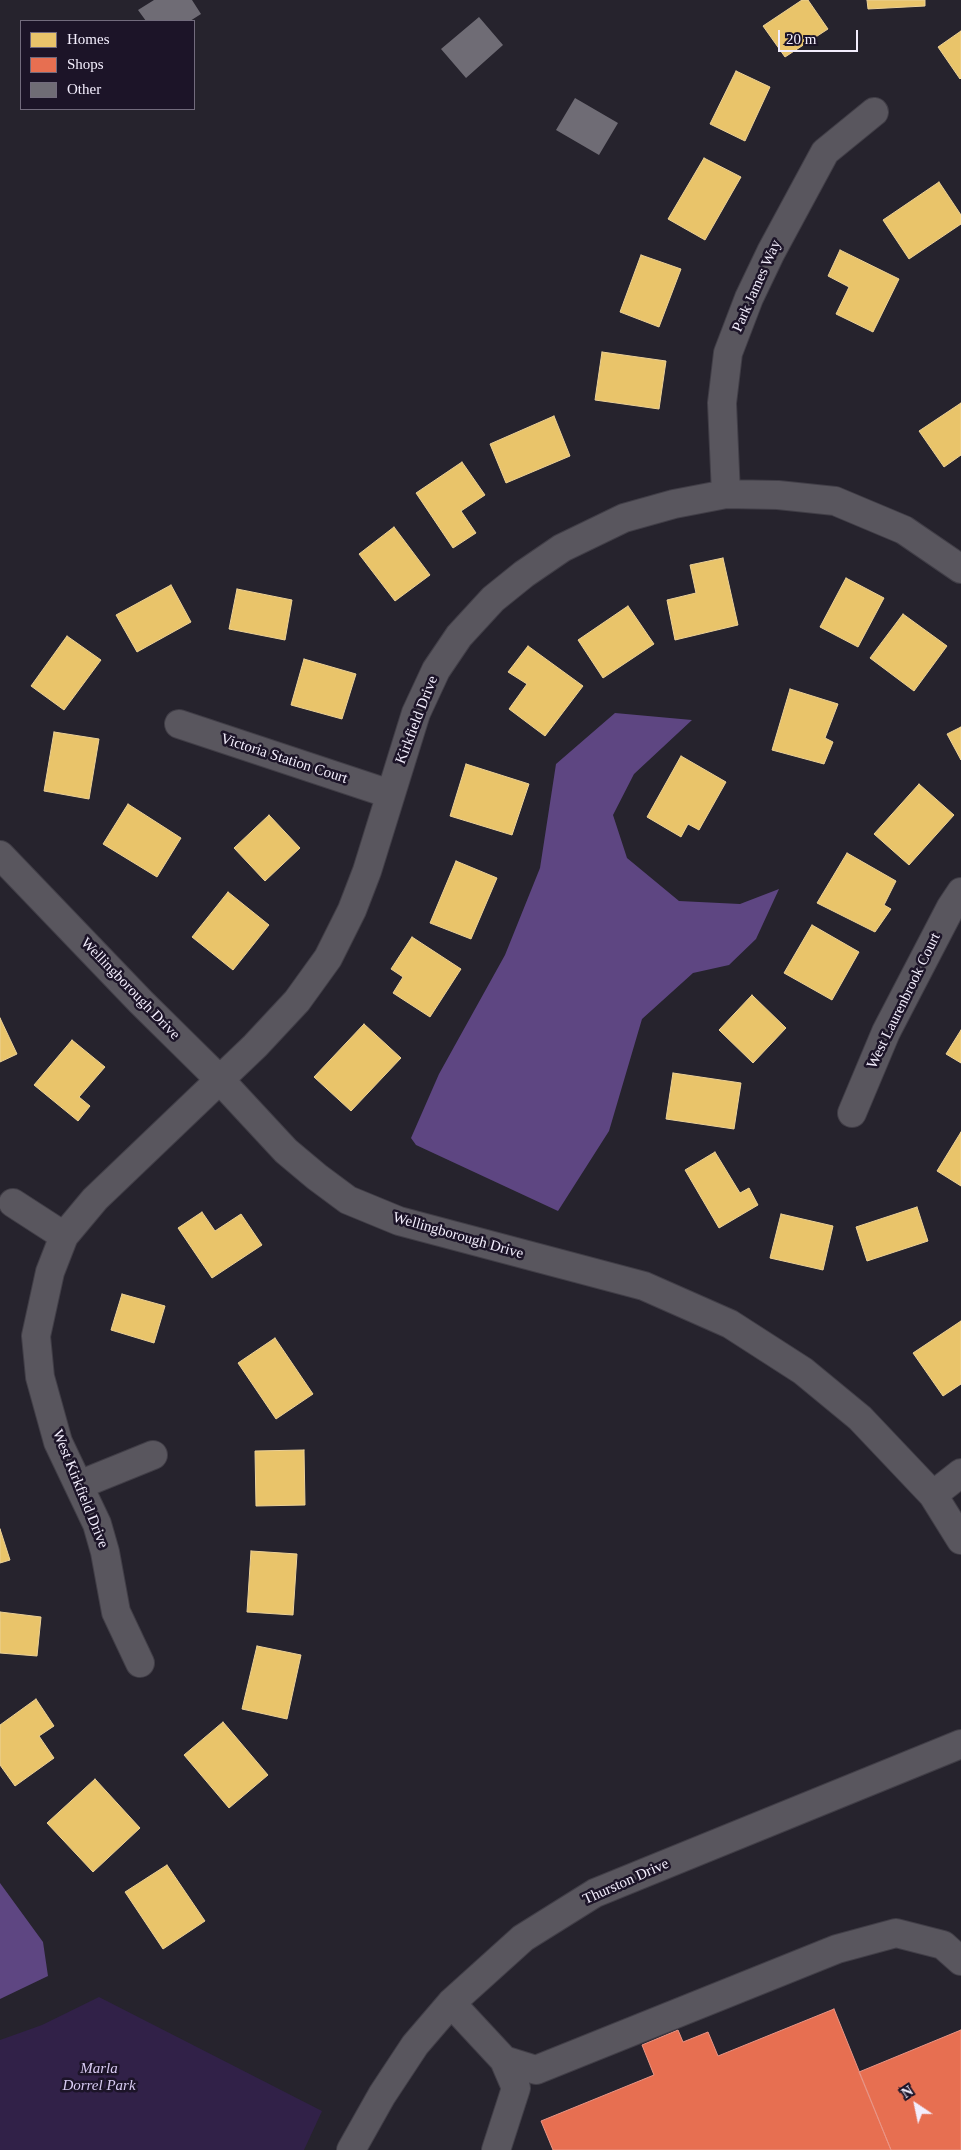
<!DOCTYPE html>
<html>
<head>
<meta charset="utf-8">
<style>
  body { margin:0 }
  #map { position:relative; width:961px; height:2150px; overflow:hidden; background:#26232d; font-family:Georgia,serif }
  canvas { display:block }
  .legend { position:absolute; left:20px; top:20px; width:175px; height:90px; box-sizing:border-box; background:#1c1428; border:1px solid #726b7d; margin:0; padding:6px 9px; list-style:none; font-size:15px; color:#f3eefd }
  .legend li { display:flex; align-items:center; gap:10px; height:25px }
  .legend b { width:25px; border:1px solid #726b7d }
  .north { position:absolute; left:891px; top:2080px; width:50px; height:50px; -webkit-text-stroke:4px #1c1428; paint-order:stroke; rotate:326deg; font-size:14px; font-weight:700; line-height:20px; text-align:center; color:#f3eefd }
  .north::after { content:''; display:block; margin:auto; width:18px; height:22px; background:#f3eefd; clip-path:polygon(50% 0,100% 100%,50% 72%,0 100%) }
  .scale { position:absolute; left:778px; top:30px; width:80px; height:22px; box-sizing:border-box; border:2px solid #f3eefd; border-top:0; padding-left:6px; font-size:15px; line-height:18px; white-space:nowrap; color:#f3eefd; -webkit-text-stroke:4px #1c1428; paint-order:stroke }
</style>
</head>
<body>
<div id="map">
<canvas width="961" height="2150"></canvas>
<ul class="legend">
<li><b style="height:14px;background:#e9c46a"></b>Homes</li>
<li><b style="height:14px;background:#e76f51"></b>Shops</li>
<li><b style="height:14px;background:#6f6c75"></b>Other</li>
</ul>
<div class="north">N</div>
<div class="scale">20 m</div>
</div>
<script>
const ctx = document.querySelector('canvas').getContext('2d');
ctx.lineJoin = 'round';
function fillPath(path, color) { ctx.fillStyle = color; ctx.fill(path, 'evenodd'); }
const poly = rows => new Path2D(rows.map(r => 'M' + r).join(''));
function strokePath(path, color, width, dash) { ctx.strokeStyle = color; ctx.lineWidth = width; ctx.lineCap = dash ? 'butt' : 'round'; ctx.setLineDash(dash || []); ctx.stroke(path); }
function label(font, color, halo, rows, align = 'center') {
  ctx.font = font + ' Georgia,serif'; ctx.lineWidth = 5; ctx.setLineDash([]); ctx.textBaseline = 'middle'; ctx.strokeStyle = halo; ctx.fillStyle = color; for (const [text, x, y, turn = 0] of rows) {
    ctx.save(); ctx.translate(x, y); ctx.rotate((+turn || 0) * Math.PI / 180); ctx.textAlign = isNaN(turn) ? turn : align; if (halo) ctx.strokeText(text, 0, 0); ctx.fillText(text, 0, 0); ctx.restore();
  }
}
fillPath(poly([
  [99,1997,322,2111,304,2150,0,2150,0,2040,42,2025]
]), '#312148');
fillPath(poly([
  [615,713,692,720,634,774,613,815,627,858,679,901,740,904,779,889,756,939,729,965,693,973,642,1019,609,1131,558,1211,416,1145,411,1138,439,1074,505,955,540,868,556,764],
  [0,1883,43,1942,48,1976,0,1999]
]), '#5e4682');
const homes = poly([
  [802,0,808,0,828,29,785,57,763,26,802,0],
  [867,0,925,0,925,6,868,9,867,0],
  [961,31,961,78,960,79,938,47,961,31],
  [736,71,770,87,745,141,710,124,736,71],
  [704,158,741,177,705,240,668,219,704,158],
  [939,182,961,215,961,224,909,259,883,220,939,182],
  [840,250,899,279,873,332,836,314,849,287,828,276,840,250],
  [641,255,681,269,659,327,620,312,641,255],
  [602,352,666,361,659,409,595,400,602,352],
  [961,403,961,455,944,467,919,431,961,403],
  [554,416,570,456,506,483,490,444,554,416],
  [462,462,485,495,461,511,476,533,453,548,416,493,462,462],
  [394,527,430,575,395,601,359,554,394,527],
  [723,558,738,625,675,640,667,600,696,593,690,565,723,558],
  [846,578,884,598,858,647,820,627,846,578],
  [171,585,191,622,137,652,116,615,171,585],
  [237,589,292,600,285,640,229,629,237,589],
  [628,606,654,644,603,678,578,640,628,606],
  [903,614,947,646,914,691,870,658,903,614],
  [67,636,101,660,64,710,31,686,67,636],
  [528,646,583,686,545,736,509,709,527,684,508,672,528,646],
  [304,659,356,674,342,719,291,705,304,659],
  [790,689,838,704,825,738,833,742,824,764,772,750,790,689],
  [961,727,961,760,947,734,961,727],
  [54,732,99,739,89,799,44,791,54,732],
  [681,756,726,782,699,830,688,824,681,837,647,817,681,756],
  [466,764,529,784,512,835,450,816,466,764],
  [919,784,954,815,909,865,874,834,919,784],
  [128,804,181,838,157,877,103,844,128,804],
  [269,815,300,848,265,881,234,848,269,815],
  [847,853,896,881,884,905,891,909,875,932,817,903,847,853],
  [456,861,497,878,471,939,430,923,456,861],
  [228,892,269,925,233,970,192,937,228,892],
  [812,925,859,952,832,1000,784,973,812,925],
  [412,937,461,969,430,1017,393,993,403,977,391,969,412,937],
  [752,995,786,1028,753,1063,719,1030,752,995],
  [0,1018,17,1054,0,1062,0,1018],
  [364,1024,401,1058,351,1111,314,1077,364,1024],
  [961,1030,961,1063,946,1054,961,1030],
  [72,1040,105,1067,79,1097,90,1106,78,1121,34,1085,72,1040],
  [673,1073,741,1083,734,1129,666,1119,673,1073],
  [961,1132,961,1186,937,1171,961,1132],
  [715,1152,740,1193,749,1188,758,1205,719,1228,685,1170,715,1152],
  [917,1207,928,1241,867,1261,856,1227,917,1207],
  [202,1212,215,1231,241,1214,262,1245,212,1278,178,1228,202,1212],
  [781,1214,833,1226,823,1270,770,1258,781,1214],
  [122,1294,165,1306,154,1343,111,1330,122,1294],
  [961,1321,961,1384,943,1396,913,1353,961,1321],
  [275,1338,313,1394,276,1419,238,1363,275,1338],
  [304,1450,305,1505,256,1506,255,1451,304,1450],
  [0,1529,10,1560,0,1563,0,1529],
  [251,1551,297,1554,293,1615,247,1612,251,1551],
  [0,1612,41,1617,37,1656,0,1653,0,1612],
  [257,1646,301,1655,287,1719,242,1709,257,1646],
  [36,1699,54,1726,39,1736,54,1758,15,1786,0,1765,0,1725,36,1699],
  [223,1722,268,1775,229,1808,184,1755,223,1722],
  [95,1779,140,1828,93,1872,47,1823,95,1779],
  [167,1865,205,1921,163,1949,125,1892,167,1865]
]);
fillPath(homes, '#e9c46a');
strokePath(homes, '#ecd196', 1);
const shops = poly([
  [834,2009,891,2150,553,2150,541,2121,654,2075,642,2045,678,2030,683,2042,708,2032,718,2056,834,2009],
  [961,2030,961,2150,891,2150,859,2072,961,2030]
]);
fillPath(shops, '#e76f51');
strokePath(shops, '#eb9585', 1);
fillPath(poly([
  [154,0,192,0,201,14,190,21,146,21,138,10],
  [479,17,503,45,466,78,441,49],
  [575,98,618,123,599,155,556,130]
]), '#6f6c75');
const minor = poly([
  [726,494,722,403,728,353,749,298,771,252,825,152,874,112],
  [179,724,390,794],
  [0,855,141,1002,221,1081,286,1151,317,1177,348,1200,399,1221,644,1286,730,1324,803,1371,860,1418,933,1495,961,1540],
  [852,1113,886,1032,951,907,961,892],
  [13,1203,64,1236],
  [79,1485,153,1455],
  [933,1495,961,1473],
  [140,1663,116,1612,105,1552,97,1524,58,1442,40,1377,36,1336,50,1272,64,1236,95,1199,255,1046,297,1001,328,958,352,910,367,871,416,713,436,670,459,636,493,599,524,574,562,548,624,518,674,504,726,494,778,495,835,501,904,530,961,569],
  [451,2003,504,2060,516,2088,496,2150],
  [504,2060,536,2070,837,1949,896,1933,943,1945,961,1961],
  [351,2150,382,2095,415,2045,451,2003,523,1938,595,1893,961,1744]
]);
strokePath(minor, '#413e47', 30);
strokePath(minor, '#59565e', 28);
label('15px', '#f3eefd', '#1c1428', [
  ["Park James Way",757,286,-66],
  ["Kirkfield Drive",417,720,-69],
  ["Victoria Station Court",284,759,18],
  ["Wellingborough Drive",130,989,46],
  ["West Laurenbrook Court",904,1001,-64],
  ["Wellingborough Drive",458,1236,16],
  ["West Kirkfield Drive",80,1489,68],
  ["Thurston Drive",626,1882,-24]
]);
label('italic 15px', '#d8cbf2', '#1c1428', [
  ["Marla",99,2069],
  ["Dorrel Park",99,2086]
]);
</script>
</body>
</html>
